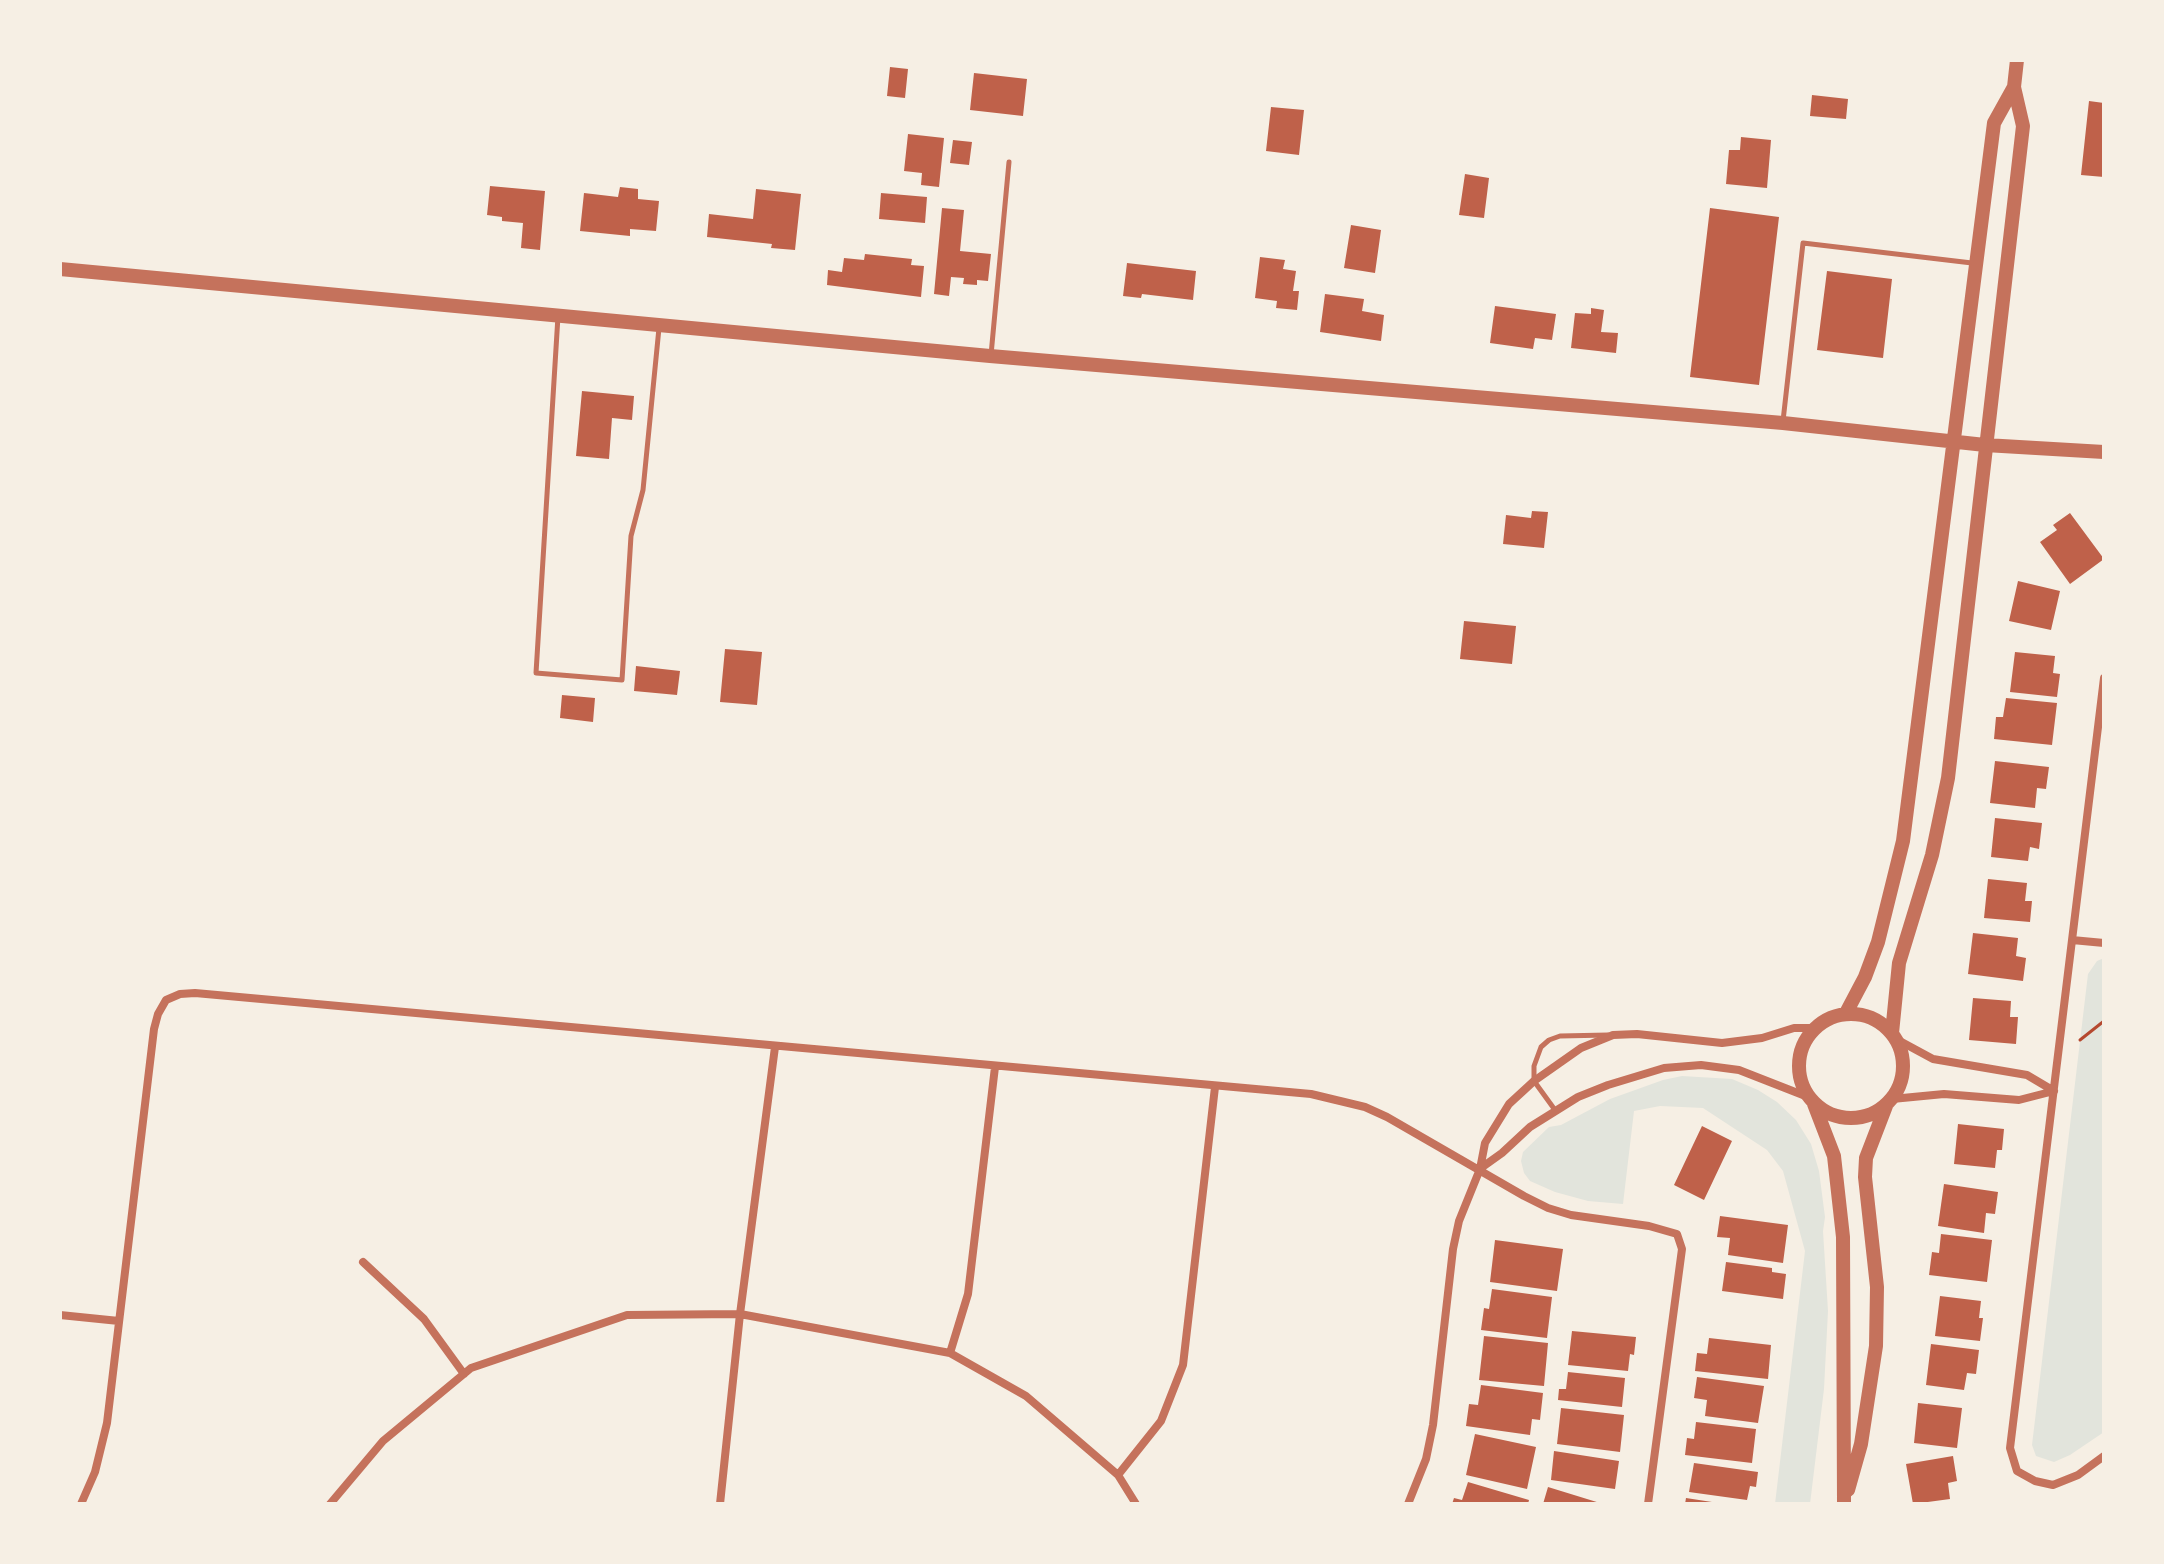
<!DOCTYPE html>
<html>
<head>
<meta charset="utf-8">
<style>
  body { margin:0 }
  #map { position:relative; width:2164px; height:1564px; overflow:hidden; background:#f6efe4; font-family:"Sofia Sans Condensed",sans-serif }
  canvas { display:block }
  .frame { position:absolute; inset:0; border:62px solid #f6efe4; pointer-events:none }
</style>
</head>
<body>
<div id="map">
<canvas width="2164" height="1564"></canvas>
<div class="frame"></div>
</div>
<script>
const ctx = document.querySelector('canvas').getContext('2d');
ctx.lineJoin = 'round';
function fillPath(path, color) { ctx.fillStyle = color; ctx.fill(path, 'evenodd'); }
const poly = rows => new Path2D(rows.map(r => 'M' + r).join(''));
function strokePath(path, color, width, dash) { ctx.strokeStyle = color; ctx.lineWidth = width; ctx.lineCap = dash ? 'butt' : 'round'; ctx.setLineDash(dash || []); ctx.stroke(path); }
fillPath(poly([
  [2104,958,2104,1432,2070,1455,2054,1462,2036,1456,2032,1445,2088,974,2097,961],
  [1682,1076,1732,1079,1758,1090,1777,1102,1796,1120,1811,1144,1819,1171,1825,1217,1823,1231,1828,1311,1824,1389,1810,1504,1775,1504,1805,1251,1783,1171,1767,1150,1703,1108,1660,1106,1634,1111,1623,1204,1588,1201,1555,1192,1530,1181,1524,1173,1521,1161,1523,1152,1549,1127,1561,1125,1610,1099,1663,1080]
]), '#e2e4dc');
fillPath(poly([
  [890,67,908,69,905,98,887,96],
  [974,73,1027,79,1023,116,970,110],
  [1812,95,1848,99,1846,119,1810,116],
  [2089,101,2104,103,2104,177,2081,175],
  [1271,107,1304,110,1299,155,1266,151],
  [908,134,944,138,939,187,921,185,922,173,904,171],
  [1741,137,1771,140,1767,188,1726,184,1729,150,1740,150],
  [953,140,972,142,969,165,950,163],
  [1465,174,1489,178,1484,218,1459,215],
  [490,186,545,191,540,250,521,248,523,223,502,221,502,217,487,215],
  [620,187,638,189,638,199,659,201,656,231,630,229,630,236,580,231,584,193,618,197],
  [756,189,801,194,795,250,771,248,772,244,707,237,709,214,753,219],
  [881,193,927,197,925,223,879,219],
  [942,208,964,210,960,251,991,254,988,281,977,280,977,285,963,284,964,278,951,277,949,296,934,294],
  [1710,208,1779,217,1759,385,1690,377],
  [1351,225,1381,230,1375,273,1344,268],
  [865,254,912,259,911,265,924,266,921,297,827,285,828,270,842,272,844,258,864,260],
  [1260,257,1285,260,1283,269,1296,271,1293,291,1299,291,1297,310,1276,308,1277,301,1255,298],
  [1127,263,1196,271,1193,300,1142,294,1141,298,1123,296],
  [1827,271,1892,279,1883,358,1817,350],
  [1325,294,1364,299,1362,311,1384,315,1381,341,1320,332],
  [1495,306,1556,314,1552,340,1535,338,1533,349,1490,343],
  [1591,308,1604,310,1601,332,1618,333,1616,353,1571,348,1575,313,1591,314],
  [582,391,634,396,632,420,612,418,609,459,576,456],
  [1532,511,1548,512,1544,548,1503,544,1506,515,1531,518],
  [2070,513,2104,559,2070,584,2040,542,2057,530,2053,525],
  [2018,581,2060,591,2051,630,2009,621],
  [1464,621,1516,626,1512,664,1460,659],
  [725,649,762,652,757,705,720,702],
  [2015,652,2055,656,2053,673,2060,674,2057,697,2010,692],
  [636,666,680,671,677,695,634,691],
  [562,695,595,698,593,722,560,718],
  [2006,698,2057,703,2052,745,1994,739,1996,717,2003,717],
  [1995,761,2049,767,2046,789,2037,788,2035,808,1990,803],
  [1995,818,2042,823,2039,849,2030,847,2028,861,1991,857],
  [1988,879,2027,883,2025,901,2032,901,2030,922,1984,918],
  [1973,933,2018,938,2016,956,2026,958,2023,981,1968,974],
  [1973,998,2011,1001,2010,1017,2018,1017,2016,1044,1969,1040],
  [1958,1124,2004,1129,2002,1150,1997,1150,1995,1168,1954,1164],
  [1702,1126,1732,1141,1704,1200,1674,1185],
  [1944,1184,1998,1192,1995,1214,1986,1213,1984,1233,1938,1226],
  [1720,1216,1788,1225,1783,1263,1728,1255,1730,1238,1717,1237],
  [1941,1234,1992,1240,1987,1282,1929,1275,1932,1252,1939,1253],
  [1495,1240,1563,1249,1557,1291,1490,1282],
  [1726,1262,1772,1268,1772,1272,1786,1274,1783,1299,1722,1291],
  [1492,1289,1552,1297,1547,1338,1481,1330,1484,1308,1489,1309],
  [1940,1296,1981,1301,1979,1318,1983,1318,1980,1341,1935,1336],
  [1572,1331,1636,1337,1634,1355,1630,1354,1628,1371,1568,1365],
  [1484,1336,1548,1343,1544,1386,1479,1380],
  [1709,1338,1771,1345,1768,1379,1695,1371,1697,1353,1707,1354],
  [1931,1344,1979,1350,1976,1374,1967,1373,1964,1390,1926,1385],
  [1568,1372,1625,1378,1622,1407,1558,1400,1559,1389,1566,1389],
  [1697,1377,1764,1386,1758,1423,1705,1416,1707,1400,1694,1398],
  [1481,1385,1543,1393,1540,1420,1532,1419,1530,1435,1466,1426,1469,1404,1478,1405],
  [1918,1403,1962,1408,1957,1448,1914,1443],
  [1561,1408,1624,1415,1620,1452,1557,1444],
  [1696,1422,1756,1429,1752,1463,1685,1455,1687,1438,1694,1439],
  [1475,1434,1536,1447,1527,1489,1466,1475],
  [1554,1451,1619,1461,1615,1489,1551,1480],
  [1953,1456,1957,1481,1948,1483,1950,1499,1913,1504,1906,1464],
  [1694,1463,1758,1472,1756,1487,1750,1486,1747,1500,1689,1492],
  [1468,1482,1529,1500,1528,1504,1452,1504,1454,1498,1462,1500],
  [1548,1487,1600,1503,1599,1504,1543,1504],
  [1686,1498,1712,1502,1712,1504,1685,1504]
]), '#bf614a');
strokePath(poly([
  [2080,1040,2104,1021]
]), '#b5482f', 3);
strokePath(poly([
  [558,316,536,673,622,680,631,536,643,490,659,328],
  [991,355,1009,162],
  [1783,421,1803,243,1972,263],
  [1555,1110,1534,1081,1534,1066,1541,1047,1549,1040,1560,1036,1608,1035]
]), '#c5725c', 5);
strokePath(poly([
  [2104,678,2010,1448,2017,1471,2035,1481,2053,1485,2078,1475,2104,1456],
  [2072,940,2104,943],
  [1896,1039,1933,1059,2027,1075,2054,1091],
  [1892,1099,1944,1094,2019,1100,2054,1091],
  [1481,1168,1502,1153,1530,1127,1578,1097,1608,1085,1664,1068,1701,1065,1739,1070,1808,1097],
  [363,1262,424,1319,464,1374],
  [60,1315,119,1321],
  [950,1353,968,1294,995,1067],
  [1118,1475,1161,1421,1183,1365,1215,1087],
  [81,1504,95,1472,107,1423,154,1029,158,1014,166,1000,180,994,195,993,1311,1094,1365,1107,1387,1117,1524,1196,1548,1208,1571,1215,1649,1226,1677,1234,1682,1249,1648,1504],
  [330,1504,383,1441,471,1368,627,1315,740,1314,950,1353,1026,1396,1118,1475,1136,1504],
  [720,1504,740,1314,775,1047],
  [1408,1504,1426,1459,1433,1425,1453,1249,1459,1221,1480,1169,1485,1143,1509,1104,1534,1081,1581,1048,1613,1035,1637,1034,1722,1043,1762,1038,1794,1028,1814,1028]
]), '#c5725c', 8);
strokePath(poly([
  [60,269,990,356,1783,423,1985,445,2104,452],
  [1846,1013,1865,977,1878,942,1903,841,1994,123,2014,87],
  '1799 1066a52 52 0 1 1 104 0a52 52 0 1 1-104 0Z',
  [1892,1033,1899,963,1932,855,1948,778,2023,126,2014,87,2017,60],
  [1814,1104,1834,1156,1843,1237,1844,1504],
  [1848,1490,1861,1444,1876,1346,1877,1287,1865,1177,1866,1158,1886,1106]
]), '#c5725c', 14);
</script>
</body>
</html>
